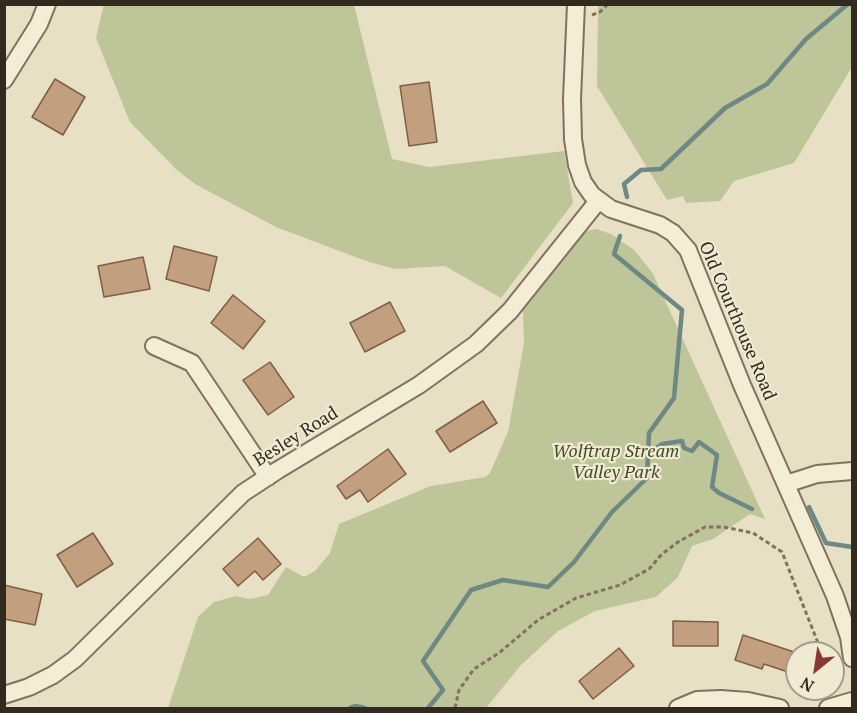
<!DOCTYPE html>
<html>
<head>
<meta charset="utf-8">
<style>
  body { margin:0 }
  #map { position:relative; width:857px; height:713px; overflow:hidden; background:#e8e0c4; font-family:"PT Serif",serif }
  canvas { display:block }
  .frame { position:absolute; inset:0; border:6px solid #322a1f; pointer-events:none }
  .north { position:absolute; left:785px; top:641px; width:60px; height:60px; box-sizing:border-box; background:#f1ead3; border:2px solid #a59d8b; border-radius:50%; rotate:210deg; font-size:16px; font-weight:700; line-height:24px; text-align:center; color:#322a1f }
  .north::after { content:''; display:block; margin:auto; width:21px; height:27px; background:#883934; clip-path:polygon(50% 0,100% 100%,50% 72%,0 100%) }
</style>
</head>
<body>
<div id="map">
<canvas width="857" height="713"></canvas>
<div class="frame"></div>
<div class="north">N</div>
</div>
<script>
const ctx = document.querySelector('canvas').getContext('2d');
ctx.lineJoin = 'round';
function fillPath(path, color) { ctx.fillStyle = color; ctx.fill(path, 'evenodd'); }
const poly = rows => new Path2D(rows.map(r => 'M' + r).join(''));
function strokePath(path, color, width, dash) { ctx.strokeStyle = color; ctx.lineWidth = width; ctx.lineCap = dash ? 'butt' : 'round'; ctx.setLineDash(dash || []); ctx.stroke(path); }
function label(font, color, halo, rows, align = 'center') {
  ctx.font = font + ' "PT Serif",serif'; ctx.lineWidth = 4.5; ctx.setLineDash([]); ctx.textBaseline = 'middle'; ctx.strokeStyle = halo; ctx.fillStyle = color; for (const [text, x, y, turn = 0] of rows) {
    ctx.save(); ctx.translate(x, y); ctx.rotate((+turn || 0) * Math.PI / 180); ctx.textAlign = isNaN(turn) ? turn : align; if (halo) ctx.strokeText(text, 0, 0); ctx.fillText(text, 0, 0); ctx.restore();
  }
}
fillPath(poly([
  [104,4,354,5,392,159,429,167,564,151,573,203,501,298,445,266,395,269,366,261,276,227,195,184,177,170,130,122,96,38],
  [598,5,852,5,852,67,794,163,734,181,720,201,686,203,683,196,667,200,597,86],
  [596,229,611,234,634,250,652,272,765,519,750,514,713,539,692,546,678,577,656,597,595,611,558,631,521,665,486,708,168,708,198,617,214,602,236,596,250,599,268,595,286,567,304,577,315,571,330,553,339,524,431,486,485,477,490,473,508,432,524,343,523,311,581,236,587,231]
]), '#bdc599');
strokePath(poly([
  [627,197,624,184,641,170,661,169,725,108,767,84,806,39,848,4],
  [648,454,662,444,682,441,684,448,692,451,699,442,717,455,712,487,719,493,752,509],
  [809,507,826,543,852,547],
  [350,708,356,706,365,708],
  [428,708,443,690,423,661,471,590,503,580,548,587,574,562,612,512,647,478,649,433,674,398,682,310,614,254,620,236]
]), '#6e8984', 4.5);
const building = poly([
  [55,79,85,97,63,135,32,117,55,79],
  [429,82,437,142,409,146,400,86,429,82],
  [174,246,217,257,209,291,166,279,174,246],
  [143,257,150,289,104,297,98,266,143,257],
  [233,295,265,321,243,349,211,323,233,295],
  [390,302,405,331,365,352,350,323,390,302],
  [270,362,294,397,268,415,243,380,270,362],
  [483,401,497,423,450,452,436,431,483,401],
  [388,449,406,474,368,502,360,490,346,499,337,486,388,449],
  [93,533,113,564,77,587,57,555,93,533],
  [258,538,281,564,263,580,255,571,238,586,223,569,258,538],
  [4,585,42,594,35,625,4,619,4,585],
  [673,621,718,622,718,646,673,646,673,621],
  [743,635,794,652,788,672,764,664,762,669,735,660,743,635],
  [619,648,634,666,593,699,579,681,619,648]
]);
fillPath(building, '#c29f7e');
strokePath(building, '#7d5f45', 1.5);
const minor = poly([
  [576,4,572,99,573,139,577,165,583,182,592,195,611,209,660,225,673,233,688,250,742,385,835,596,849,637,852,658],
  [4,80,39,24,47,4],
  [154,346,192,363,268,477],
  [786,484,817,474,852,471],
  [4,695,29,687,53,675,75,659,243,493,278,470,419,385,476,344,510,311,598,201],
  [678,708,697,700,721,699,748,701,780,708],
  [828,708,852,701]
]);
strokePath(minor, '#81725d', 20);
strokePath(poly([
  [592,15,600,12,608,4],
  [833,683,836,687],
  [455,708,459,690,474,669,499,653,538,620,576,598,620,585,649,569,662,554,678,542,705,527,724,527,753,533,782,552,822,653]
]), '#81725d', 3, [4.5, 3]);
strokePath(minor, '#f4edd6', 16);
label('18px', '#322a1f', '#f1ead3', [
  ["Old Courthouse Road",737,321,67],
  ["Besley Road",296,437,-32]
]);
label('italic 18px', '#404c28', '#f1ead3', [
  ["Wolftrap Stream",616,452],
  ["Valley Park",616,473]
]);
</script>
</body>
</html>
